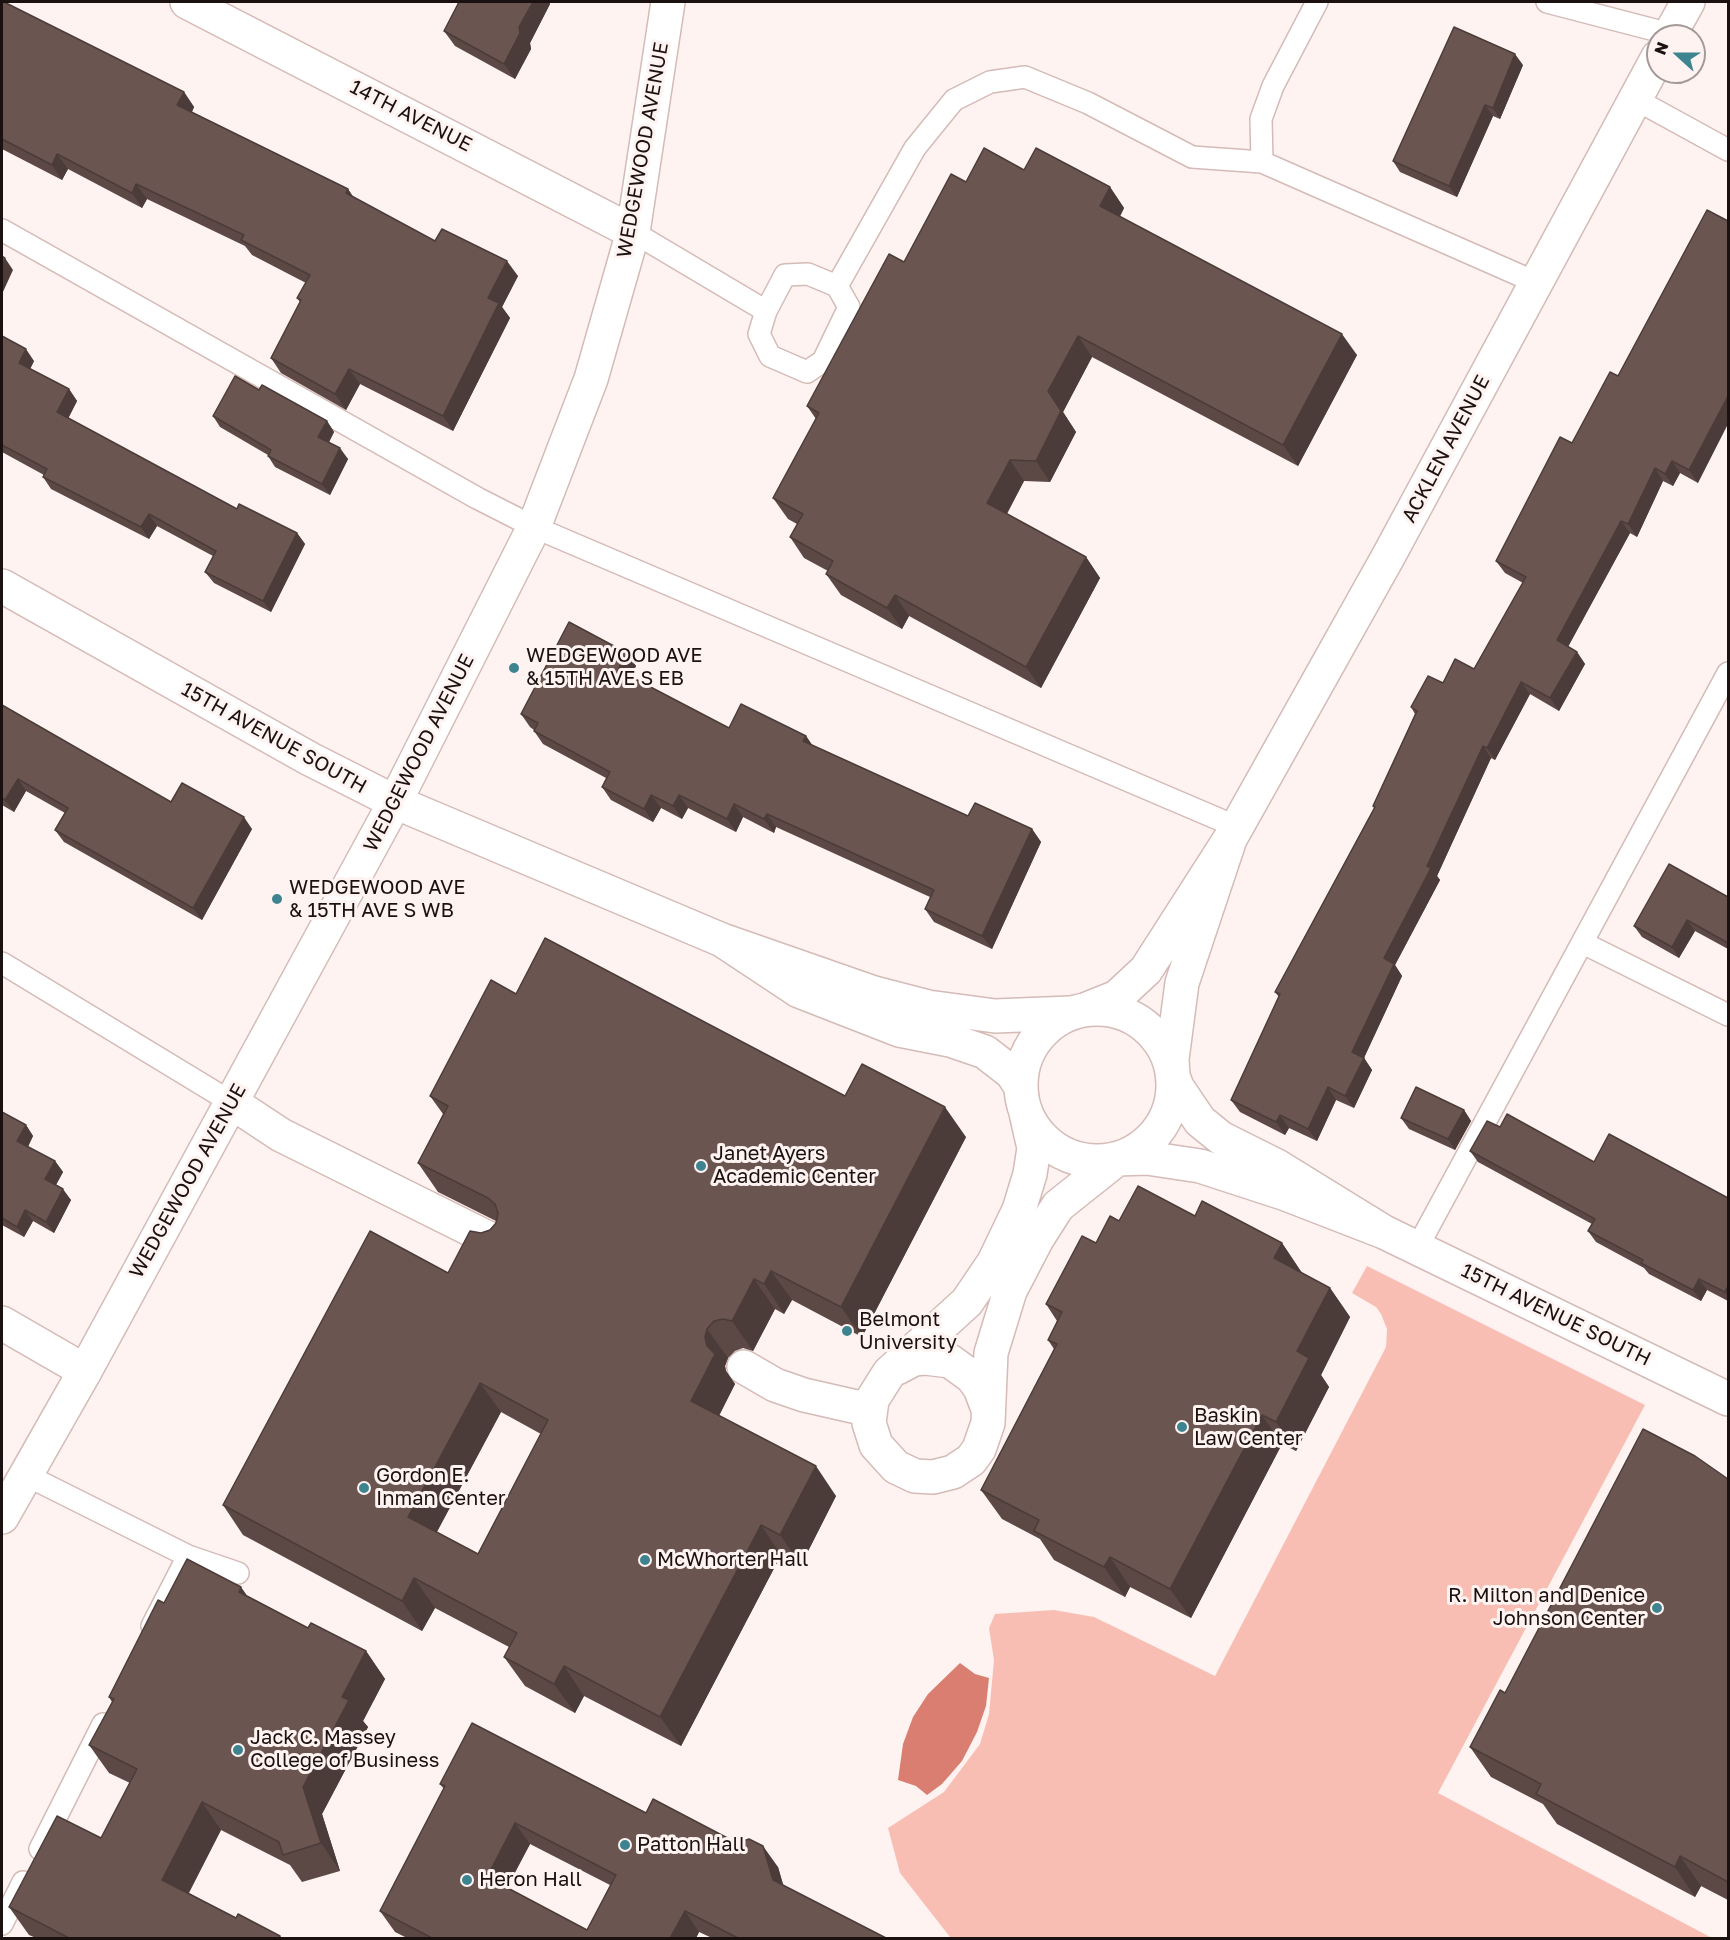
<!DOCTYPE html>
<html>
<head>
<meta charset="utf-8">
<style>
  body { margin:0 }
  #map { position:relative; width:1730px; height:1940px; overflow:hidden; background:#fef3f1; font-family:"Golos Text",sans-serif }
  canvas { display:block }
  .frame { position:absolute; inset:0; border:3px solid #1a1110; pointer-events:none }
  .north { position:absolute; left:1646px; top:24px; width:60px; height:60px; box-sizing:border-box; background:#fef3f1; border:2px solid #a39997; border-radius:50%; rotate:291deg; font-size:16px; font-weight:700; line-height:24px; text-align:center; color:#1a1110 }
  .north::after { content:''; display:block; margin:auto; width:21px; height:27px; background:#3e8490; clip-path:polygon(50% 0,100% 100%,50% 72%,0 100%) }
</style>
</head>
<body>
<div id="map">
<canvas width="1730" height="1940"></canvas>
<div class="frame"></div>
<div class="north">N</div>
</div>
<script>
const ctx = document.querySelector('canvas').getContext('2d');
ctx.lineJoin = 'round';
function fillPath(path, color) { ctx.fillStyle = color; ctx.fill(path, 'evenodd'); }
const poly = rows => new Path2D(rows.map(r => 'M' + r).join(''));
function strokePath(path, color, width, dash) { ctx.strokeStyle = color; ctx.lineWidth = width; ctx.lineCap = dash ? 'butt' : 'round'; ctx.setLineDash(dash || []); ctx.stroke(path); }
function label(font, color, halo, rows, align = 'center') {
  ctx.font = font + ' "Golos Text",sans-serif'; ctx.lineWidth = 6; ctx.setLineDash([]); ctx.textBaseline = 'middle'; ctx.strokeStyle = halo; ctx.fillStyle = color; for (const [text, x, y, turn = 0] of rows) {
    ctx.save(); ctx.translate(x, y); ctx.rotate((+turn || 0) * Math.PI / 180); ctx.textAlign = isNaN(turn) ? turn : align; if (halo) ctx.strokeText(text, 0, 0); ctx.fillText(text, 0, 0); ctx.restore();
  }
}
fillPath(poly([
  [1367,1266,1645,1405,1438,1793,1712,1938,950,1937,900,1873,888,1828,944,1792,980,1744,989,1714,994,1660,989,1628,995,1614,1054,1610,1094,1617,1215,1676,1386,1347,1387,1329,1381,1314,1376,1307,1352,1293]
]), '#f9beb3');
fillPath(poly([
  [960,1663,975,1674,989,1678,986,1706,977,1732,962,1761,942,1784,927,1795,916,1786,898,1780,903,1744,913,1717,928,1694]
]), '#d97e70');
const lane = poly([
  [1547,2,1670,34],
  [1635,99,1728,150],
  [1262,162,1261,119,1273,86,1317,2],
  [2,230,477,498,534,527,1237,827],
  [633,232,766,311],
  [837,286,808,274,785,275,766,311,759,334,770,356,807,372,823,361,849,307,837,286,915,148,954,100,990,82,1025,77,1088,103,1192,157,1262,162,1535,282],
  [1583,943,1728,1015],
  [2,963,231,1102],
  [1417,1248,1728,673],
  [26,1475,188,1556,238,1573],
  [152,1626,188,1556],
  [40,1849,103,1724],
  [2,1924,23,1882]
]);
const street = poly([
  [187,2,633,232],
  [1669,36,1688,2],
  [2,586,310,759,395,802,722,940],
  [1230,839,1388,557,1658,57],
  '1021 1085a76 76 0 1 1 152 0a76 76 0 1 1-152 0Z',
  [1021,1087,1012,1073,985,1052,950,1040,899,1030,799,991,722,940,874,993,928,1007,995,1016,1070,1013],
  [231,1102,281,1135,500,1244],
  [1026,1113,1034,1148,1030,1174,1019,1210,994,1262,967,1302,889,1373,872,1400,869,1423,876,1445,896,1467,915,1476,933,1477,953,1472,971,1460,979,1449,988,1423,991,1353,1010,1291,1037,1239,1058,1206,1117,1159,1147,1158,1200,1166,1286,1194,1384,1232,1277,1166,1221,1138,1200,1121,1177,1087,1173,1076,1172,1059,1182,983,1230,839,1146,970,1117,997,1087,1009],
  [1384,1232,1728,1399],
  [2,1323,85,1371],
  [744,1367,775,1385,804,1395,870,1410],
  [897,1368,914,1359,925,1358,950,1361,972,1377,980,1388,988,1409]
]);
const secondary = poly([
  [2,1517,85,1371,395,802,534,527,591,379,633,232,668,2]
]);
strokePath(lane, '#d4bbb7', 24);
strokePath(street, '#d4bbb7', 36);
strokePath(secondary, '#d4bbb7', 36);
strokePath(lane, '#fff', 21);
strokePath(street, '#fff', 33);
strokePath(secondary, '#fff', 33);
fillPath(poly([
  [2,2,184,92,194,107,192,112,348,189,353,197,435,241,518,276,502,307,510,318,453,431,360,384,346,410,281,373,271,358,300,302,297,298,306,283,252,255,245,246,147,199,142,208,68,169,62,180,2,149],
  [457,2,549,2,550,4,530,43,531,49,515,79,455,46,444,31,458,4],
  [1523,65,1500,119,1493,116,1457,197,1400,172,1393,161],
  [1024,170,1110,187,1124,208,1120,216,1357,355,1298,466,1092,357,1063,412,1076,432,1050,482,1024,481,1007,514,1086,557,1100,578,1041,688,909,616,902,629,841,595,826,574,828,571,804,558,790,537,797,524,788,519,773,498,816,419,807,406,904,262,966,182],
  [1707,210,1698,483,1680,473,1673,486,1663,481,1637,537,1630,533,1568,647,1577,652,1585,664,1559,711,1530,694,1495,760,1491,758,1437,876,1440,880,1395,965,1402,976,1364,1058,1372,1070,1354,1108,1336,1100,1317,1141,1289,1128,1285,1135,1240,1112,1231,1100,1279,997,1275,992,1374,808,1373,806,1415,714,1411,707,1443,683,1474,669,1523,583,1505,573,1496,561,1572,443,1618,376],
  [2,336,34,361,30,369,69,389,77,401,68,418,237,509,297,533,305,544,271,612,214,583,205,572,213,556,157,526,149,539,51,489,43,477,44,475,2,452],
  [259,390,327,421,334,432,329,442,348,459,330,495,275,467,268,456,268,455,220,427,213,416],
  [627,653,636,666,630,677,729,728,806,736,812,745,968,816,1032,829,1041,842,992,949,934,922,925,909,930,897,776,827,774,833,743,817,736,832,688,808,682,819,661,808,653,822,611,800,602,787,606,778,543,744,534,731,534,730,530,727,521,714],
  [2,705,171,802,252,829,202,920,64,842,55,830,65,813,26,791,14,812,2,805],
  [1728,897,1728,949,1695,931,1679,958,1642,937,1634,926],
  [516,994,845,1096,966,1137,862,1337,792,1300,784,1314,775,1309,753,1351,743,1348,735,1351,728,1358,725,1366,726,1371,735,1384,719,1415,836,1496,801,1565,781,1555,681,1746,584,1696,575,1713,525,1686,504,1657,509,1647,435,1608,422,1631,243,1535,223,1505,448,1273,496,1223,496,1221,438,1192,418,1163,443,1114,430,1096],
  [501,1412,541,1434,478,1554,437,1532],
  [1464,1110,1471,1121,1455,1150,1409,1129,1401,1118],
  [2,1112,26,1125,33,1136,28,1147,55,1161,63,1172,56,1185,71,1200,54,1233,33,1221,24,1237,2,1225],
  [1500,1127,1594,1162,1728,1198,1728,1301,1707,1290,1701,1301,1649,1274,1644,1268,1596,1242,1588,1231,1592,1224,1478,1162,1470,1151],
  [1195,1216,1282,1243,1302,1273,1330,1288,1350,1317,1321,1375,1329,1387,1296,1451,1282,1444,1191,1618,1130,1587,1125,1597,1054,1560,1040,1539,1002,1519,981,1490,1054,1349,1048,1340,1057,1321,1046,1304,1096,1243,1119,1221],
  [1728,1479,1728,1900,1701,1886,1695,1897,1557,1824,1543,1804,1491,1777,1470,1747,1505,1693],
  [248,1596,308,1628,366,1651,385,1679,363,1721,368,1727,322,1814,340,1871,302,1882,290,1865,221,1830,189,1893,236,1918,280,1936,282,1938,36,1938,29,1935,9,1907,101,1838,130,1783,109,1773,89,1745,112,1702,109,1697,164,1603],
  [440,1784,646,1813,778,1867,783,1885,886,1938,712,1938,699,1932,696,1938,407,1938,395,1932,380,1911,444,1789],
  [530,1844,610,1885,587,1930,507,1888]
]), '#5c4946');
fillPath(poly([
  [533,2,549,2,550,4,530,43,531,49,515,79,504,64,519,27],
  [1515,54,1523,65,1500,119,1493,108],
  [184,92,194,107,188,120,177,105],
  [1485,105,1493,116,1457,197,1449,186],
  [57,154,68,169,62,180,52,165],
  [136,184,147,199,142,208,132,193],
  [1110,187,1124,208,1115,227,1100,206],
  [348,189,358,204,346,193],
  [5,258,13,270,2,294,2,266],
  [507,261,518,276,502,307,510,318,453,431,443,416,488,298],
  [1342,334,1357,355,1298,466,1283,445],
  [1078,336,1092,357,1063,412,1076,432,1050,482,1036,461,1048,391],
  [26,349,34,361,27,375,19,363],
  [349,369,360,384,346,410,335,394],
  [69,389,77,401,66,423,57,412],
  [1728,396,1728,424,1698,483,1689,470],
  [327,421,334,432,326,448,318,437],
  [340,448,348,459,330,495,322,484],
  [1010,460,1024,481,1001,524,987,503],
  [1672,461,1680,473,1673,486,1665,474],
  [1655,468,1663,481,1637,537,1628,524],
  [149,514,157,526,149,539,141,527],
  [1621,521,1630,533,1565,652,1557,640],
  [297,533,305,544,271,612,263,601],
  [1086,557,1100,578,1041,688,1026,667],
  [895,595,909,616,902,629,887,608],
  [1577,652,1585,664,1559,711,1550,698],
  [627,653,636,666,627,683,618,670],
  [1521,682,1530,694,1495,760,1487,748],
  [806,736,815,749,803,741],
  [1483,746,1491,758,1437,876,1440,880,1395,965,1402,976,1361,1064,1352,1052,1384,958],
  [18,779,26,791,14,812,5,800],
  [651,795,661,808,653,822,644,809],
  [679,795,688,808,682,819,673,806],
  [734,804,743,817,736,832,727,819],
  [767,814,776,827,774,833,764,819],
  [244,817,252,829,202,920,193,908],
  [1032,829,1041,842,992,949,982,936],
  [1687,920,1695,931,1679,958,1672,947],
  [1364,1058,1372,1070,1354,1108,1345,1096],
  [1328,1087,1336,1100,1317,1141,1308,1129],
  [945,1107,966,1137,862,1337,841,1307],
  [1464,1110,1471,1121,1455,1150,1448,1139],
  [1280,1115,1289,1128,1285,1135,1276,1122],
  [26,1125,33,1136,25,1152,17,1141],
  [55,1161,63,1172,53,1190,45,1179],
  [63,1189,71,1200,54,1233,46,1222],
  [25,1210,33,1221,24,1237,17,1227],
  [1282,1243,1302,1273,1295,1288,1274,1258],
  [771,1271,792,1300,784,1314,764,1284],
  [754,1279,775,1309,753,1351,732,1321],
  [1699,1279,1707,1290,1701,1301,1693,1290],
  [1728,1286,1728,1297,1725,1292],
  [1330,1288,1350,1317,1321,1375,1329,1387,1296,1451,1276,1422,1297,1351],
  [707,1329,728,1358,725,1366,726,1371,735,1384,712,1430,691,1401,707,1346,705,1337],
  [480,1383,501,1412,429,1546,408,1517],
  [1262,1415,1282,1444,1191,1618,1170,1589],
  [816,1466,836,1496,801,1565,780,1535],
  [761,1525,781,1555,681,1746,660,1717],
  [1110,1557,1130,1587,1125,1597,1104,1567],
  [414,1578,435,1608,422,1631,402,1601],
  [241,1587,260,1614,239,1592],
  [366,1651,385,1679,363,1721,368,1727,322,1814,340,1871,321,1843,303,1787,342,1697],
  [564,1666,584,1696,575,1713,554,1684],
  [202,1802,221,1830,181,1907,162,1880],
  [515,1823,530,1844,501,1898,487,1877],
  [763,1846,778,1867,788,1901,773,1880],
  [1680,1856,1701,1886,1695,1897,1675,1867],
  [685,1911,699,1932,696,1938,670,1938]
]), '#4b3c39');
const building = poly([
  [2,2,4,2,184,92,177,105,348,189,346,193,435,241,442,229,507,261,488,298,499,303,443,416,349,369,335,394,271,358,301,300,297,298,310,275,241,240,244,235,136,184,132,193,57,154,52,165,2,139,2,2],
  [459,2,533,2,519,27,520,33,504,64,444,31,459,2],
  [1454,27,1515,54,1493,108,1485,105,1449,186,1393,161,1454,27],
  [984,148,1024,170,1036,148,1110,187,1100,206,1342,334,1283,445,1078,336,1048,391,1061,411,1036,461,1010,460,987,503,1086,557,1026,667,895,595,887,608,826,574,833,561,790,537,803,514,773,498,819,413,807,406,889,254,904,262,951,174,966,182,984,148],
  [1707,210,1728,221,1728,396,1689,470,1672,461,1665,474,1655,468,1628,524,1621,521,1557,640,1577,652,1550,698,1521,682,1487,748,1483,746,1427,866,1431,868,1384,958,1394,964,1352,1052,1364,1058,1345,1096,1328,1087,1308,1129,1280,1115,1276,1122,1231,1100,1280,994,1275,992,1375,807,1373,806,1417,711,1411,707,1428,676,1443,683,1455,659,1474,669,1526,577,1496,561,1560,437,1572,443,1610,372,1618,376,1707,210],
  [2,256,5,258,2,266,2,256],
  [2,336,26,349,19,363,69,389,57,412,237,509,239,504,297,533,263,601,205,572,216,551,149,514,141,527,43,477,47,469,2,445,2,336],
  [235,376,259,390,262,385,327,421,318,437,340,448,322,484,268,456,271,450,213,416,235,376],
  [569,622,627,653,618,670,729,728,741,704,806,736,803,741,968,816,975,803,1032,829,982,936,925,909,934,890,767,814,764,819,734,804,727,819,679,795,673,806,651,795,644,809,602,787,610,772,534,731,538,723,521,714,569,622],
  [2,705,171,802,182,783,244,817,193,908,55,830,68,808,18,779,5,800,2,798,2,705],
  [1669,864,1728,897,1728,943,1687,920,1672,947,1634,926,1669,864],
  [545,938,845,1096,862,1064,945,1107,841,1307,771,1271,764,1284,754,1279,732,1321,723,1319,714,1321,707,1329,705,1337,707,1346,715,1354,691,1401,816,1466,780,1535,761,1525,660,1717,564,1666,554,1684,504,1657,517,1633,414,1578,402,1601,223,1505,370,1231,448,1273,470,1231,481,1233,490,1230,496,1223,498,1213,495,1204,488,1198,418,1163,448,1106,430,1096,491,980,516,994,545,938],
  [480,1383,548,1420,478,1554,408,1517,480,1383],
  [1416,1087,1464,1110,1448,1139,1401,1118,1416,1087],
  [2,1112,26,1125,17,1141,55,1161,45,1179,63,1189,46,1222,25,1210,17,1227,2,1218,2,1112],
  [1507,1114,1594,1162,1609,1134,1728,1198,1728,1286,1725,1292,1699,1279,1693,1290,1641,1263,1643,1260,1588,1231,1595,1219,1470,1151,1487,1121,1500,1127,1507,1114],
  [1138,1186,1195,1216,1202,1201,1282,1243,1274,1258,1330,1288,1297,1351,1309,1358,1276,1422,1262,1415,1170,1589,1110,1557,1104,1567,1034,1531,1039,1520,981,1490,1057,1344,1048,1340,1062,1312,1046,1304,1082,1236,1096,1243,1110,1216,1119,1221,1138,1186],
  [1643,1429,1695,1456,1728,1479,1728,1882,1680,1856,1675,1867,1536,1794,1541,1784,1470,1747,1500,1690,1505,1693,1643,1429],
  [187,1559,241,1587,239,1592,308,1628,311,1623,366,1651,342,1697,349,1700,303,1787,321,1843,283,1855,279,1842,202,1802,162,1880,236,1918,238,1914,280,1936,279,1938,69,1938,9,1907,57,1816,101,1838,137,1769,89,1745,114,1699,109,1697,158,1600,164,1603,187,1559],
  [472,1723,646,1813,653,1799,737,1843,749,1839,763,1846,773,1880,886,1938,738,1938,685,1911,670,1938,432,1938,380,1911,445,1786,440,1784,472,1723],
  [515,1823,616,1875,587,1930,487,1877,515,1823]
]);
fillPath(building, '#6b5551');
strokePath(building, '#4b3c39', 1.5);
for (const [x, y, r, color] of [
  [514,668,6,"#3e8490"],
  [277,899,6,"#3e8490"],
  [701,1166,6,"#3e8490"],
  [847,1331,6,"#3e8490"],
  [1182,1427,6,"#3e8490"],
  [364,1488,6,"#3e8490"],
  [645,1560,6,"#3e8490"],
  [1657,1608,6,"#3e8490"],
  [238,1750,6,"#3e8490"],
  [625,1845,6,"#3e8490"],
  [467,1880,6,"#3e8490"]
]) { const dot = new Path2D(); dot.arc(x, y, r, 0, 2 * Math.PI); ctx.fillStyle = color; ctx.fill(dot); strokePath(dot, '#fef3f1', 2); }
label('20px', '#1a1110', '#fef3f1', [
  ["14TH AVENUE",411,116,27],
  ["WEDGEWOOD AVENUE",643,150,-80],
  ["ACKLEN AVENUE",1446,449,-62],
  ["15TH AVENUE SOUTH",274,738,29],
  ["WEDGEWOOD AVENUE",419,753,-63],
  ["WEDGEWOOD AVENUE",188,1181,-61],
  ["15TH AVENUE SOUTH",1556,1315,26]
]);
label('20px', '#1a1110', '#fef3f1', [
  ["WEDGEWOOD AVE",526,656],
  ["& 15TH AVE S EB",526,679],
  ["WEDGEWOOD AVE",289,888],
  ["& 15TH AVE S WB",289,911],
  ["Janet Ayers",713,1154],
  ["Academic Center",713,1177],
  ["Belmont",859,1320],
  ["University",859,1343],
  ["Baskin",1194,1416],
  ["Law Center",1194,1439],
  ["Gordon E.",376,1476],
  ["Inman Center",376,1499],
  ["McWhorter Hall",657,1560],
  ["R. Milton and Denice",1645,1596,"right"],
  ["Johnson Center",1645,1619,"right"],
  ["Jack C. Massey",250,1738],
  ["College of Business",250,1761],
  ["Patton Hall",637,1845],
  ["Heron Hall",479,1880]
], 'left');
</script>
</body>
</html>
